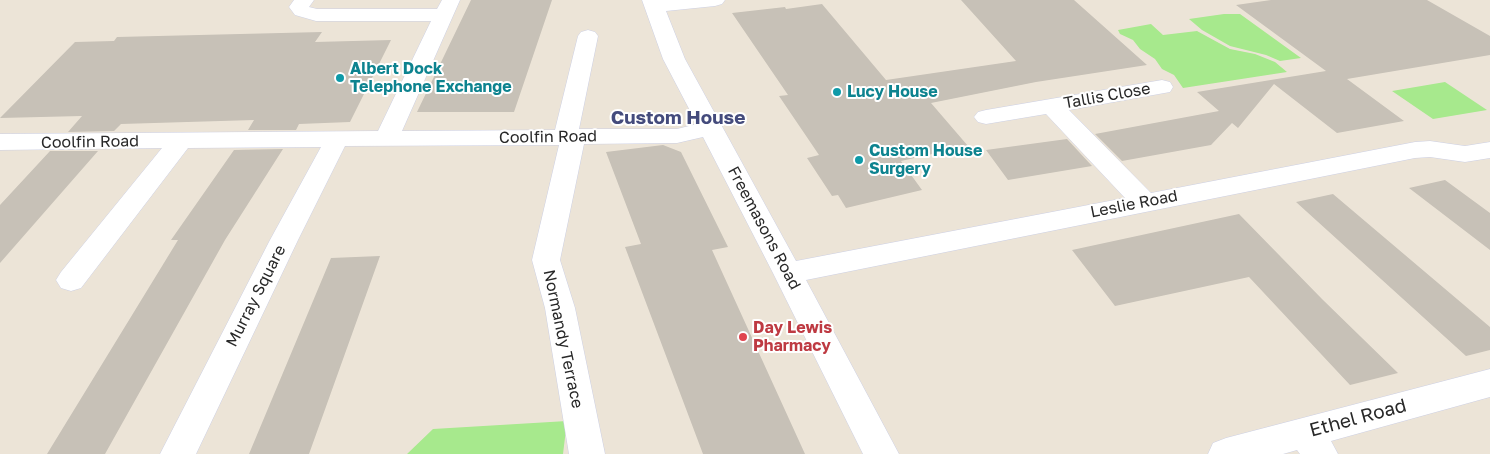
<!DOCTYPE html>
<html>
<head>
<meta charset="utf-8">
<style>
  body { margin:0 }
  canvas { display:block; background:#ece4d7 }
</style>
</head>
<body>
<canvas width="1490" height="454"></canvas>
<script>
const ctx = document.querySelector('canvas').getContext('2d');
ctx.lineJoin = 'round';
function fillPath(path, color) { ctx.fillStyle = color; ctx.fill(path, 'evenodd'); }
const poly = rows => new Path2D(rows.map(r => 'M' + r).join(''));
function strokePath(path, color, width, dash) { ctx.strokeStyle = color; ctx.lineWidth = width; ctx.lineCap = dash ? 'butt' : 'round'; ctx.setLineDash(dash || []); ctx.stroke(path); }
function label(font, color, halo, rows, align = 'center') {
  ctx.font = font + ' "Golos Text",sans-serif'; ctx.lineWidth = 4; ctx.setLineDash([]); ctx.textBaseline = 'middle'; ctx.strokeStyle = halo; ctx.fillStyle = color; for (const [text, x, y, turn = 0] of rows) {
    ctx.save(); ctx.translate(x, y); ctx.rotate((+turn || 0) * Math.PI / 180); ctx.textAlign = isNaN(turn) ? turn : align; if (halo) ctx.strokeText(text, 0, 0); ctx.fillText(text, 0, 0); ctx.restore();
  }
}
fillPath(poly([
  [1224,14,1240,14,1301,58,1280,61,1266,55,1230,46,1202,30,1189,19],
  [1151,24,1163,35,1197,31,1230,49,1255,54,1275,62,1287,72,1183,88,1174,75,1162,69,1155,59,1140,49,1133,40,1120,34,1118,30],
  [1445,82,1487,110,1433,119,1392,91],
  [567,421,563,454,407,454,433,429]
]), '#a7e98d');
fillPath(poly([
  [471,0,552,0,514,112,417,112],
  [961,0,1074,0,1147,65,1036,82,931,103,968,146,901,161,922,190,846,208,838,195,832,196,807,158,819,155,779,96,788,95,732,13,785,7,786,9,822,4,886,80,1016,61],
  [1271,0,1427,0,1490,36,1490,55,1347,79,1404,121,1337,133,1274,84,1238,128,1232,123,1211,145,1122,161,1095,134,1219,111,1197,92,1326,71,1236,5],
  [322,32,315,42,391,40,350,122,299,124,296,130,248,130,254,120,121,124,114,131,68,132,82,116,0,118,75,42,114,41,117,37],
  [1067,139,1092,166,1008,180,986,150],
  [663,145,681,152,728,247,712,250,805,454,703,454,625,247,641,244,606,152],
  [283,149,225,240,105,454,47,454,178,240,171,240,234,150],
  [50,151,98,151,0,263,0,205],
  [1445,180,1490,213,1490,250,1409,188],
  [1333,194,1490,327,1490,350,1466,356,1296,202],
  [1239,214,1322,299,1398,373,1350,385,1249,277,1115,306,1072,250],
  [380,256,309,454,249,454,331,258]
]), '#c7c1b7');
const minor = poly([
  [294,0,314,0,309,7,317,9,437,9,442,0,460,0,402,131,555,130,578,36,581,32,588,30,595,32,598,36,579,129,677,129,697,124,663,59,642,0,725,0,722,4,715,6,666,11,685,59,796,261,1125,198,1046,114,986,124,978,122,974,117,978,112,986,110,1162,80,1170,82,1173,87,1170,92,1069,110,1151,193,1415,142,1430,141,1465,146,1490,142,1490,158,1465,162,1430,157,1415,158,806,280,899,454,863,454,773,273,703,137,677,143,584,144,560,260,575,308,605,454,569,454,545,308,532,260,559,145,345,146,298,240,196,454,160,454,270,240,321,147,188,148,81,288,71,291,61,288,56,280,61,272,162,148,0,150,0,134,378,131,431,21,316,21,295,15,289,7,294,0],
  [1490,369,1490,397,1331,441,1338,454,1300,454,1297,450,1283,454,1208,454,1213,443,1226,438,1490,369]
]);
strokePath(minor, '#cccfe3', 1);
fillPath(minor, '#fff');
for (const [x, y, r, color] of [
  [340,78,5,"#0f9aa8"],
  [837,92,5,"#0f9aa8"],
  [859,160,5,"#0f9aa8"],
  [743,337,5,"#e0444e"]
]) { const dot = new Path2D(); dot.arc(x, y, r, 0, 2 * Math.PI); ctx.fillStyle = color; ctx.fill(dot); strokePath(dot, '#fff', 2); }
label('bold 16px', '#0d838f', '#fff', [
  ["Albert Dock",350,69],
  ["Telephone Exchange",350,87],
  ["Lucy House",847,92],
  ["Custom House",869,151],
  ["Surgery",869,169]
], 'left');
label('16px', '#282828', '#fff', [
  ["Tallis Close",1107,96,-10],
  ["Coolfin Road",548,137,-1],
  ["Coolfin Road",90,142,-1],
  ["Leslie Road",1134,204,-11],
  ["Freemasons Road",764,228,62],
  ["Murray Square",256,296,-63],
  ["Normandy Terrace",563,339,78]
]);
label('bold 16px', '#be3a42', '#fff', [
  ["Day Lewis",753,328],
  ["Pharmacy",753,346]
], 'left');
label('bold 19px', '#444b7c', '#fff', [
  ["Custom House",678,118]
]);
label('19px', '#282828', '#fff', [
  ["Ethel Road",1358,418,-15]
]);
</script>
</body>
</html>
